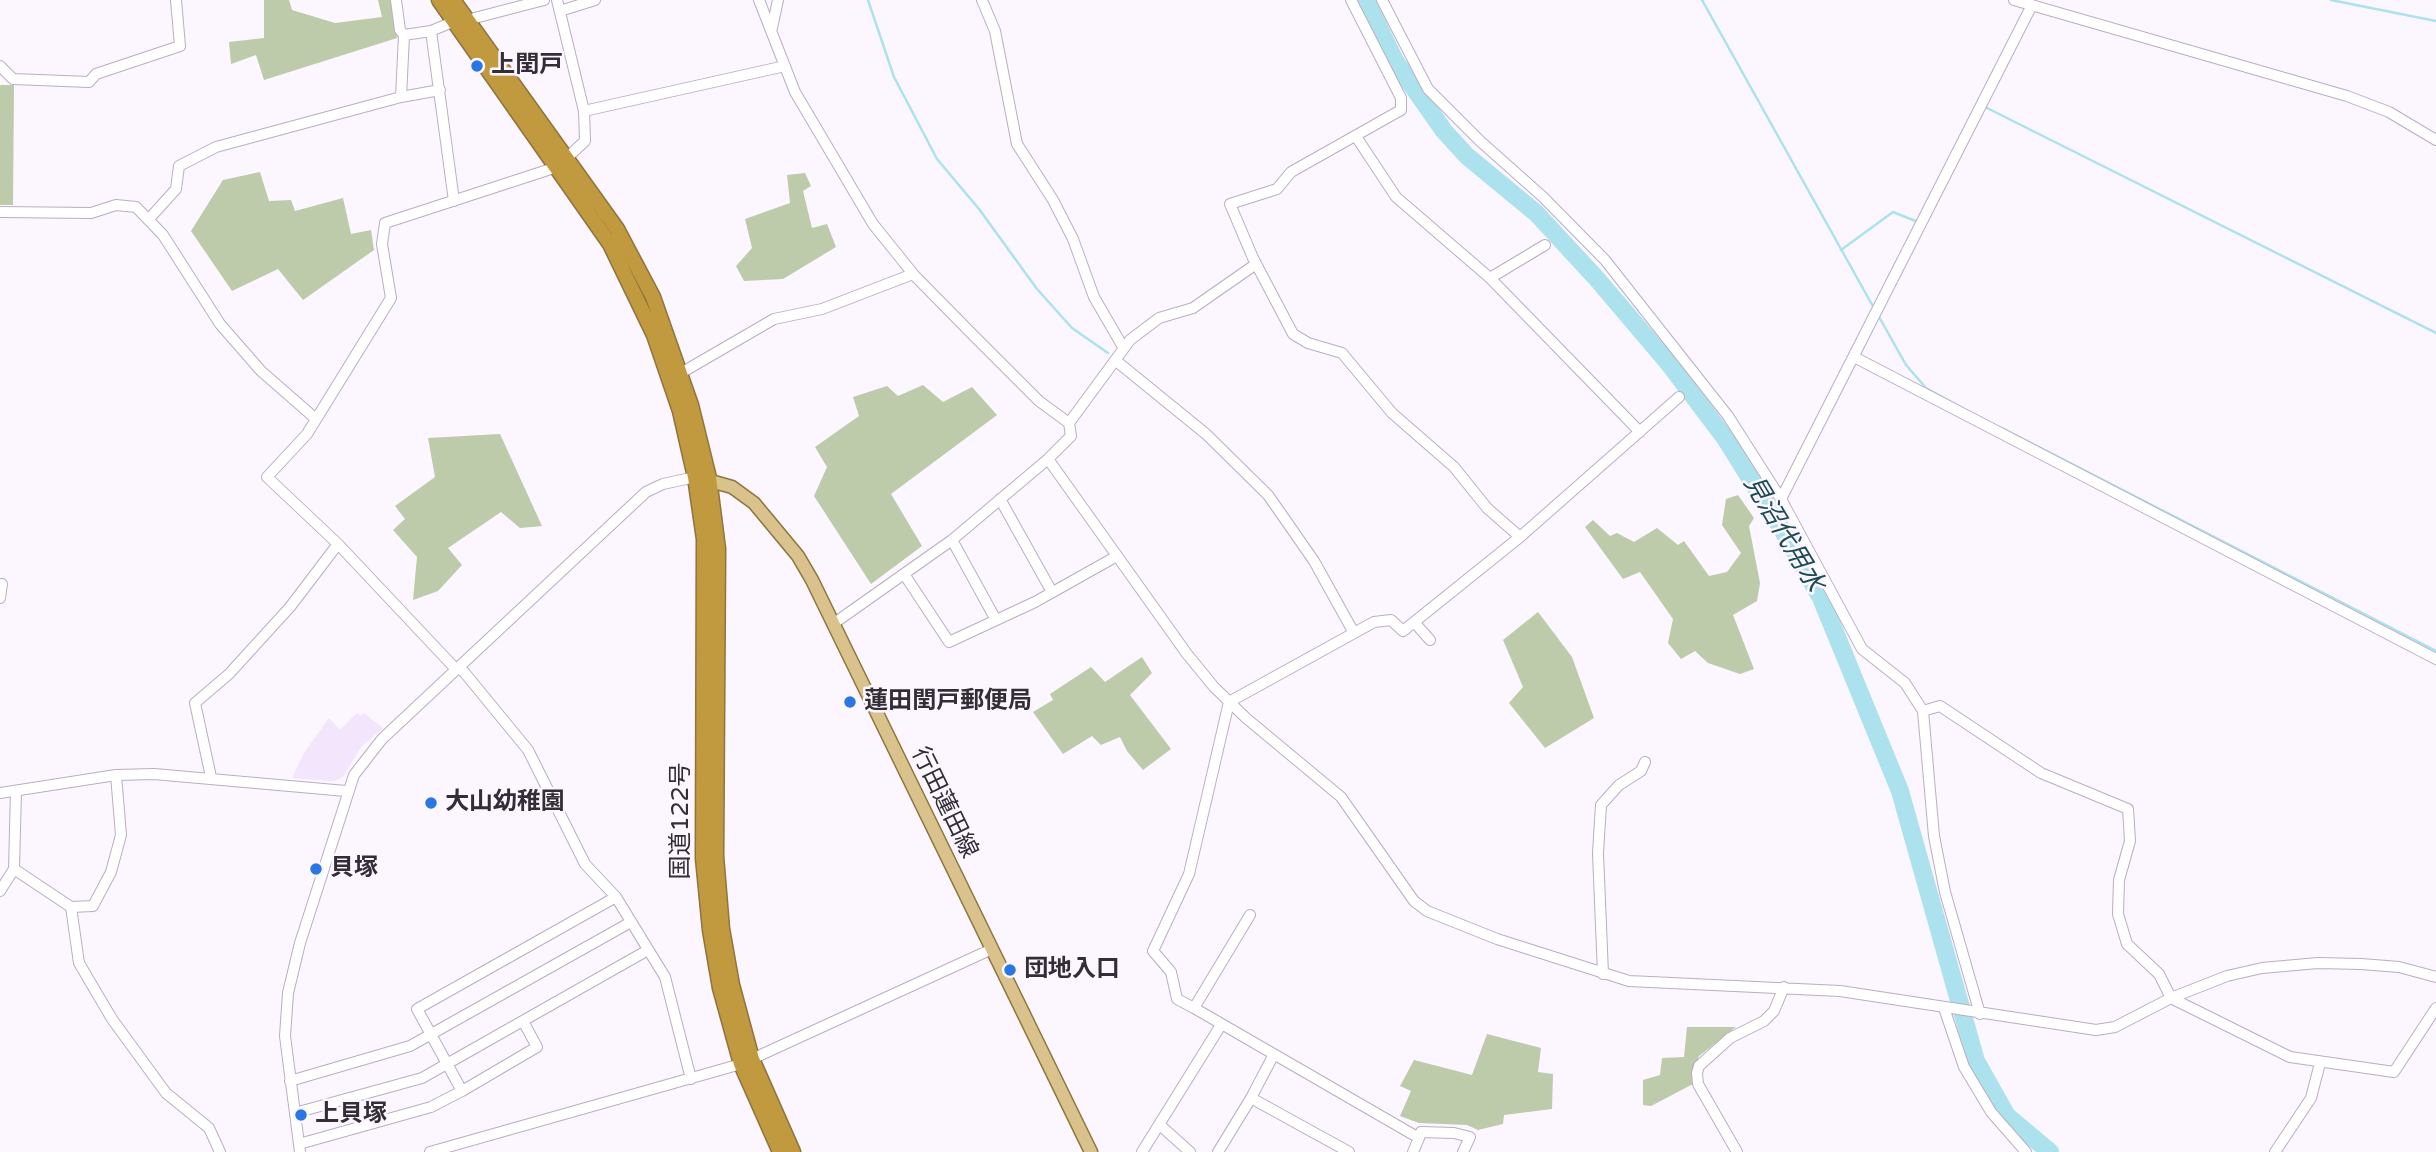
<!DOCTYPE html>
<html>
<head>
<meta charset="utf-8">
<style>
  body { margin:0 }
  canvas { display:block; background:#fbf6ff }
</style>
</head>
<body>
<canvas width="2436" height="1152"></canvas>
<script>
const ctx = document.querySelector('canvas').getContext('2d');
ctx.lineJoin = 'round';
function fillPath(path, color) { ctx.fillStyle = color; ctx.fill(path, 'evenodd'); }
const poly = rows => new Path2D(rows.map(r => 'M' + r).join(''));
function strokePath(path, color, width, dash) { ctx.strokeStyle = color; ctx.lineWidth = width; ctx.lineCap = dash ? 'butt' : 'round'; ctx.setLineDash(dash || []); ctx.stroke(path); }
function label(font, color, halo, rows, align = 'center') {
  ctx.font = font + ' "Varela Round","Noto Sans JP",sans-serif'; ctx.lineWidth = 5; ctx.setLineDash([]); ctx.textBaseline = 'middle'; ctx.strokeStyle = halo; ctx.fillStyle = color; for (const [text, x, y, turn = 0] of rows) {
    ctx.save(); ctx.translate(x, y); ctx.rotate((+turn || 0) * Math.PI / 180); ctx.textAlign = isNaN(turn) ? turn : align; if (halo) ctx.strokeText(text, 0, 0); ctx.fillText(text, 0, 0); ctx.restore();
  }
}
fillPath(poly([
  [357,713,361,716,364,713,383,728,361,747,343,777,334,781,292,778,304,753,329,718,340,730]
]), '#f3e5fc');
fillPath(poly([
  [264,0,289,0,292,10,335,23,382,17,378,0,392,0,397,38,264,80,256,55,231,64,229,42,264,38],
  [0,85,14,85,13,205,0,205],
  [260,172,269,201,291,200,295,211,343,198,351,234,371,230,374,250,303,300,278,269,232,291,191,231,223,180],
  [805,173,811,186,803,191,812,228,827,224,836,247,783,279,744,281,736,266,752,248,745,219,790,203,787,175],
  [923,385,943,402,972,387,997,415,891,494,922,546,871,584,814,496,827,467,815,447,859,416,853,397,887,386,898,396],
  [500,434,542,526,520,528,501,512,448,548,462,565,438,591,413,600,417,557,393,530,405,519,395,506,435,477,428,438],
  [1738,495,1754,518,1749,526,1760,583,1757,601,1733,615,1754,669,1740,674,1708,663,1695,651,1681,659,1668,643,1673,619,1640,572,1623,579,1585,527,1593,520,1610,536,1617,533,1634,542,1657,528,1678,545,1684,541,1709,576,1727,572,1741,553,1722,525,1726,499],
  [1538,612,1572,657,1594,718,1545,748,1509,703,1523,687,1503,640],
  [1142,657,1152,673,1130,695,1171,749,1143,770,1127,751,1120,737,1101,745,1092,736,1063,754,1033,712,1053,700,1050,694,1091,667,1105,682],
  [1687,1027,1736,1027,1699,1056,1693,1072,1693,1084,1651,1106,1643,1105,1643,1080,1660,1075,1662,1058,1684,1057],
  [1487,1034,1541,1048,1538,1072,1553,1074,1552,1109,1504,1115,1503,1124,1478,1130,1467,1125,1419,1123,1400,1116,1411,1091,1400,1086,1414,1060,1472,1075]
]), '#bdcbab');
strokePath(poly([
  [868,0,894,77,937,159,979,209,1037,289,1072,328,1108,353],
  [1702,0,1875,310],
  [2331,0,2436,21],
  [1985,107,2436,333],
  [1841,250,1893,212,1918,222],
  [1878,315,1906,365,1926,388,1975,415],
  [2000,427,2436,651]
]), '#ace2ed', 2.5);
strokePath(poly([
  [1366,0,1395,61,1444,131,1467,156,1536,213,1597,279,1670,365,1725,438,1783,531,1821,598,1900,791,1976,1061,2007,1116,2050,1152]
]), '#ace2ed', 18);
const minor = poly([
  [396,0,400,30,404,35,431,31,455,21],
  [557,0,584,111,585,141,557,167,385,223,382,244,391,298,307,434,267,477,338,544,452,665,464,672,528,750,585,864,616,897,665,977,691,1079],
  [759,0,795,92,873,224,914,275,972,334,1039,401,1069,423,1071,436,1048,459],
  [982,0,995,31,1017,144,1053,200,1073,239,1094,297,1123,347],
  [1351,0,1401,98,1401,110,1291,172,1277,189,1230,204,1253,258,1293,334,1308,343,1342,353,1392,413,1454,467,1487,508,1520,537],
  [1382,0,1428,89,1480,141,1543,197,1605,260,1728,416,1781,499,1862,649,1905,683,1923,711,1934,836,1945,892,1980,1014],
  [2014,0,2347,96,2389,112,2436,140],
  [560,11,595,0],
  [467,20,544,0],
  [772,28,778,0],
  [431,31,454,201],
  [0,66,13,79,89,82,96,74,180,46,176,0],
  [401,97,404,35],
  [584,111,785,66],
  [1357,138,1396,197,1490,278,1545,245],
  [0,212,91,213,116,205,136,207,163,235,220,324,261,371,316,419],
  [149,219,176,189,179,166,216,147,401,97,440,90],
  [1490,278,1640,432],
  [1854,357,2436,659],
  [1115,360,1206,434,1268,495,1314,561,1354,633],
  [681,373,774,319,822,309,913,274],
  [1069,423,1130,340,1159,318,1193,308,1256,264],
  [1000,499,1052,592],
  [1781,499,2032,5],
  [952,540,996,620],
  [904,574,949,642,1035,602,1117,556],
  [0,598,2,584],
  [1414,622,1430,640],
  [833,624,952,540,1048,459,1187,654,1214,687,1246,718,1341,797,1414,901,1427,911,1497,939,1629,981,1840,991,2096,1030,2115,1027,2171,998,2227,976,2262,968,2318,963,2361,964,2399,967,2436,977],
  [1923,711,1940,706,2041,773,2128,809,2130,841,2119,880,2118,914,2127,944,2159,974,2171,998,2290,1057,2394,1072,2436,1008],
  [211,777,195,703,229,674,290,607,338,544],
  [16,791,14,869,71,907,79,963,112,1019,166,1093,209,1128,220,1152],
  [0,793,116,775,154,774,346,791],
  [0,891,14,869],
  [71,907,93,906,111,872,121,835,116,775],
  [1250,915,1194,1008,1419,1138,1421,1132,1454,1133,1470,1137,1463,1152],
  [1603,974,1598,853,1601,805,1619,785,1641,771,1645,762],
  [1194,1008,1177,999,1171,972,1153,951,1189,874,1229,702,1374,622,1391,620,1403,631,1520,537,1679,397],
  [1944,1008,1964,1067,1991,1112,2026,1152],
  [290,1081,410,1046,631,922],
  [462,1091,417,1009,616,897],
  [1251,1098,1273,1056],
  [295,1113,422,1078,648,950],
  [1161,1126,1190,1152],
  [299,1144,431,1107,462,1091,537,1047,523,1021],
  [300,1152,285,1036,288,993,300,943,354,775,382,739,646,492,663,484,695,477],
  [430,1152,741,1064,992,949],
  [1142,1152,1221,1025],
  [1218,1152,1251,1098,1349,1152],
  [1413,1152,1419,1138],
  [1737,1152,1698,1084,1697,1073,1699,1066,1730,1038,1764,1021,1774,1011,1784,987],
  [2275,1152,2311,1098,2320,1063]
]);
const major = poly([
  [700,478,732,487,754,503,798,556,812,580,1091,1152]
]);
const highway = poly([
  [439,0,610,244,654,335,680,411,695,477,704,539,703,858,710,930,720,988,741,1064,780,1152],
  [453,0,617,229,653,297,691,405,709,478,718,549,716,856,722,929,732,985,752,1059,793,1152]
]);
strokePath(minor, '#bbadc2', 12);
strokePath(major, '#8f743c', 15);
strokePath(highway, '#8f743c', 17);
strokePath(minor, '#fff', 10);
strokePath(major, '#dac28c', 12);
strokePath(highway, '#c19a3f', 14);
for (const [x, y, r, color] of [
  [477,66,7,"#2a77e3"],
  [850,702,7,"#2a77e3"],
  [431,803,7,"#2a77e3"],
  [316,869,7,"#2a77e3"],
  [1010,970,7,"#2a77e3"],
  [301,1115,7,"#2a77e3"]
]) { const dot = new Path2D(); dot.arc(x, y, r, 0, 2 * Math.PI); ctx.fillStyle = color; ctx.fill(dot); strokePath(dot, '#fbf6ff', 2.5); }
label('bold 24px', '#332e36', '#fbf6ff', [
  ["上閏戸",491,66],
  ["蓮田閏戸郵便局",864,702],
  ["大山幼稚園",445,803],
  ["貝塚",330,869],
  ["団地入口",1024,970],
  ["上貝塚",315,1115]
], 'left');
label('24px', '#332e36', '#fbf6ff', [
  ["行田蓮田線",944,803,64],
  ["国道122号",682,821,-90]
]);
label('italic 26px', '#1d4c55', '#fbf6ff', [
  ["見沼代用水",1783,534,59]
]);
</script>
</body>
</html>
